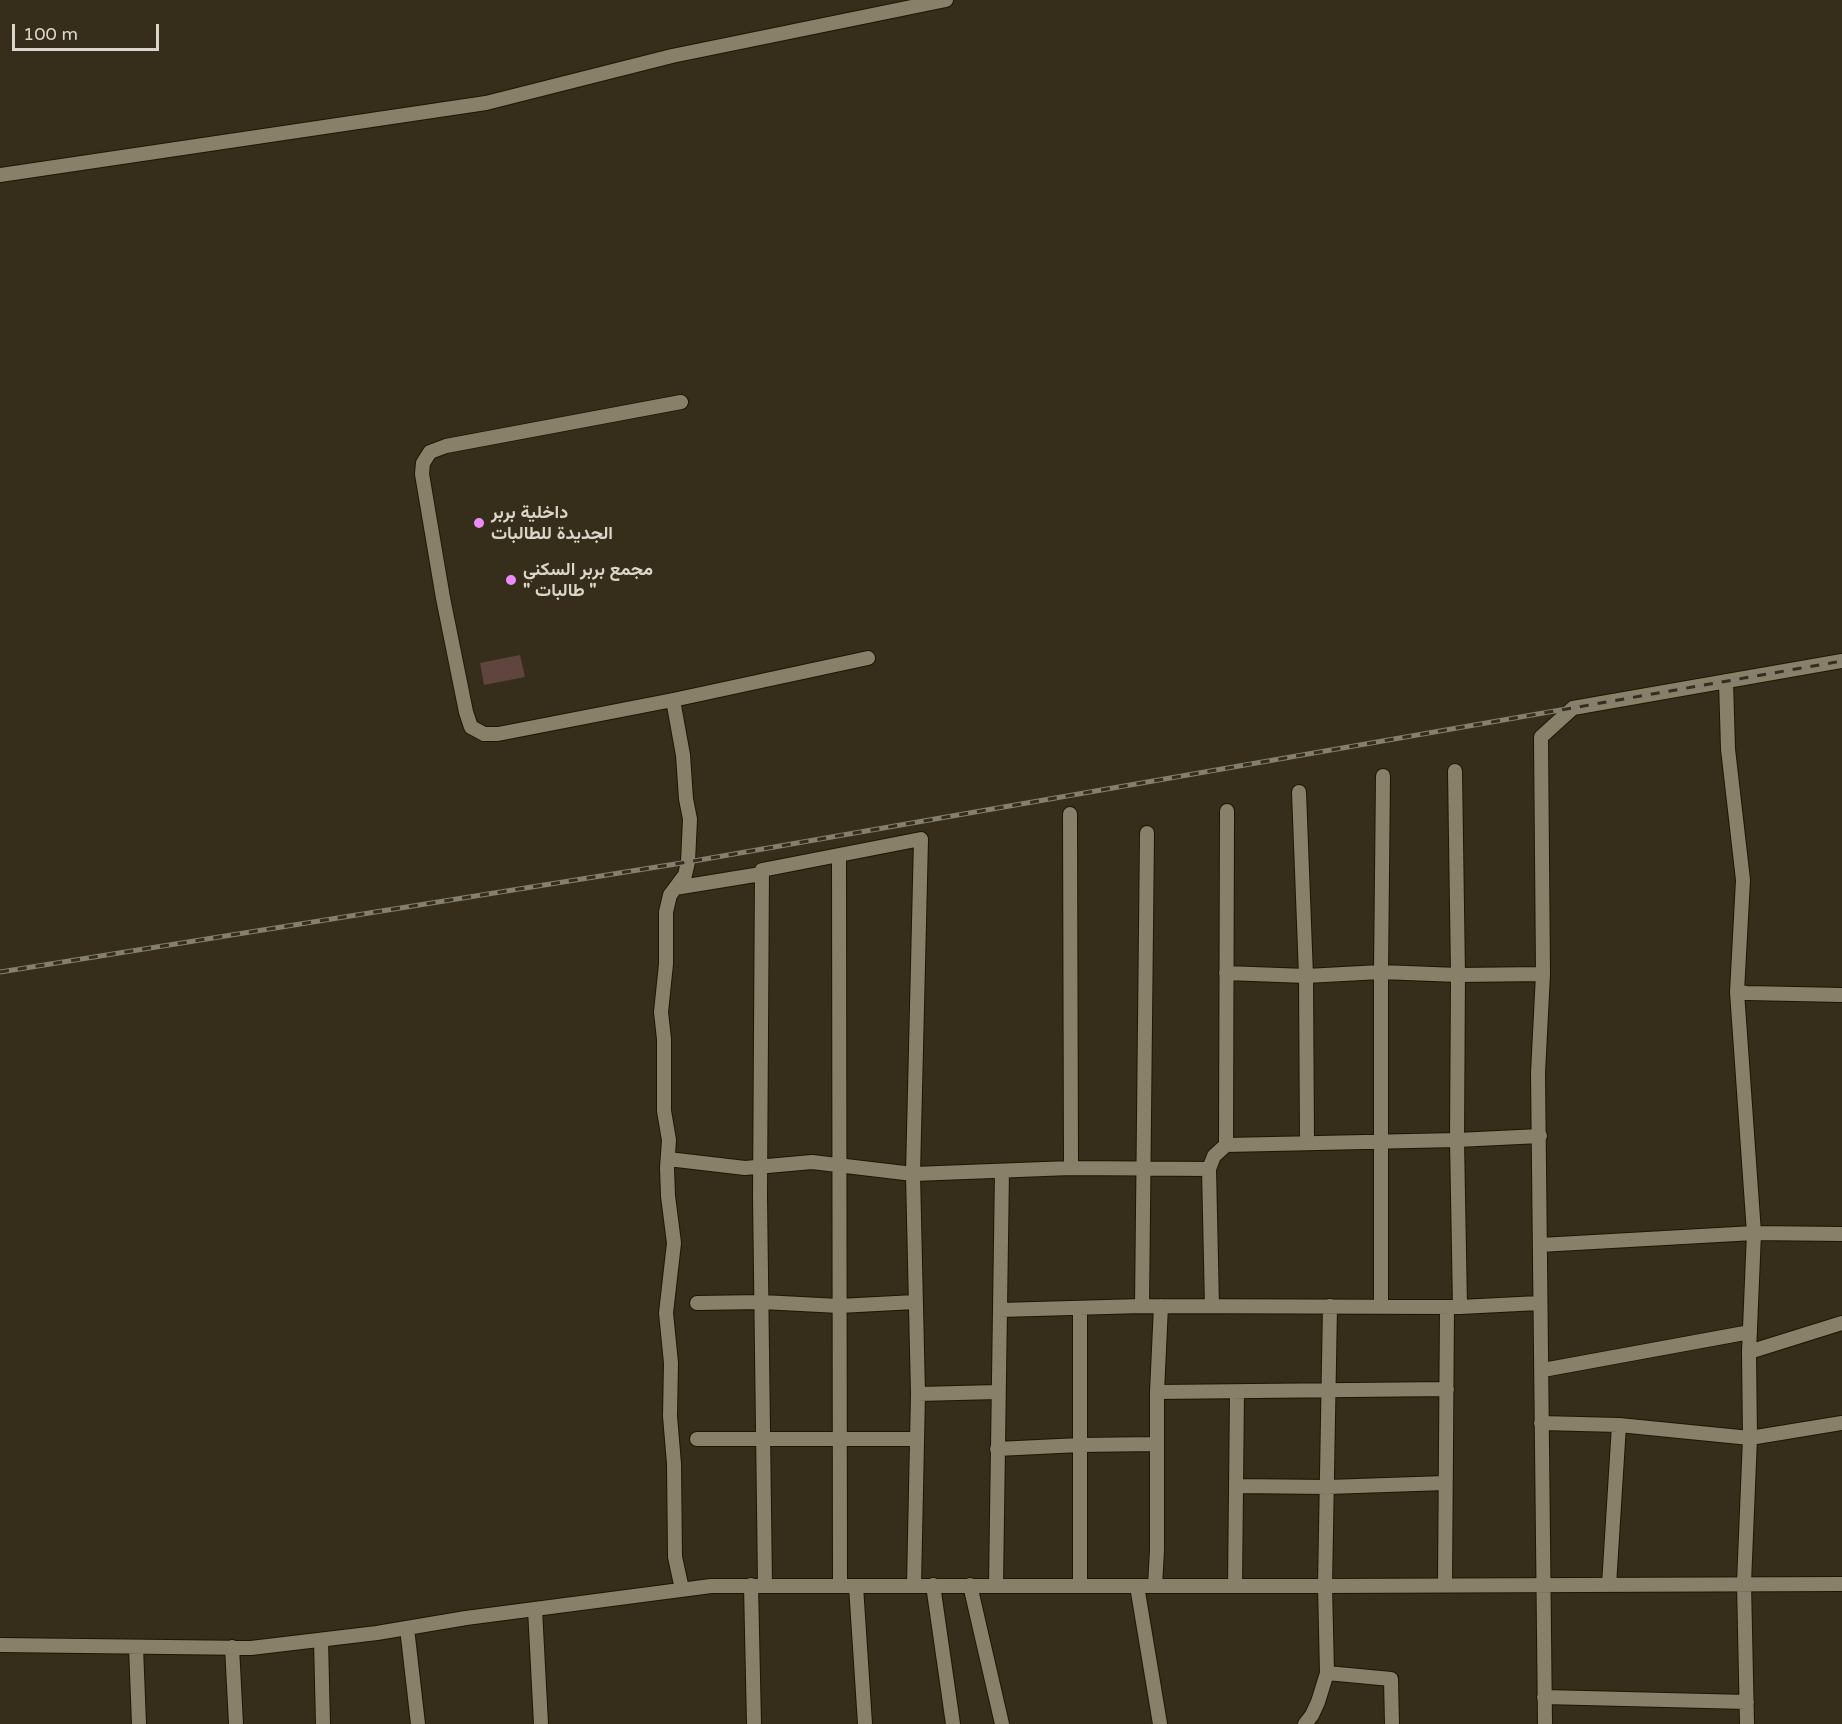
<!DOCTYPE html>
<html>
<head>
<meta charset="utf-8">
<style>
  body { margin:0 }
  #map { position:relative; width:1842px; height:1724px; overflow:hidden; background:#362e1b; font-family:"Varela Round",sans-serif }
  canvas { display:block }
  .scale { position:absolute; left:12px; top:24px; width:147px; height:27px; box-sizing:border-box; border:3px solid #dbd6ca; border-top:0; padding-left:8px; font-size:18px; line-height:21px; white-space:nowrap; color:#dbd6ca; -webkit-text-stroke:4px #362e1b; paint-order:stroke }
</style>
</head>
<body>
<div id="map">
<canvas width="1842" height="1724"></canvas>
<div class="scale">100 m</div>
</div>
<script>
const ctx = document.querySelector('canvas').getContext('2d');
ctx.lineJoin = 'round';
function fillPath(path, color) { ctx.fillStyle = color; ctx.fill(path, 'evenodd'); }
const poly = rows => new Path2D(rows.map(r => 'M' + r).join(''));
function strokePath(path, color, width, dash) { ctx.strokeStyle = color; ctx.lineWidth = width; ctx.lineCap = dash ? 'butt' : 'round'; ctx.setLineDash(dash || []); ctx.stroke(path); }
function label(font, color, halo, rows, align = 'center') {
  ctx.font = font + ' "Varela Round",Vazirmatn,sans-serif'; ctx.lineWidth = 5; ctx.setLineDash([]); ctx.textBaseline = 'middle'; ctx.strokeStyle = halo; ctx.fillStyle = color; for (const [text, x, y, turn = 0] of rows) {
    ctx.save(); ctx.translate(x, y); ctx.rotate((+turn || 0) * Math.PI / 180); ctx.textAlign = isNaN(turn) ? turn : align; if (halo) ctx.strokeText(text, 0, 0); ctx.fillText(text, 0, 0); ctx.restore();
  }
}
fillPath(poly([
  [520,655,525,677,484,685,480,663]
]), '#5f453d');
const minor = poly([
  [0,175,486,103,672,56,946,0],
  [681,402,446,446,430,452,423,463,422,474,443,598,466,712,471,727,484,734,498,734,673,700,868,658],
  [1726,681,1728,749,1743,880,1737,992],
  [673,700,683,755,686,799,690,819,688,862,685,875,670,895,666,912,666,964,661,1012,664,1039,664,1111,669,1140,667,1168,668,1196,674,1243,666,1313,671,1363,670,1416,674,1464,675,1557,682,1589],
  [1455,771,1458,975,1457,1140,1460,1307],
  [1299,792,1306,976,1307,1142],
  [1070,814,1071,1168],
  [839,856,840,1586],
  [675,888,761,874],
  [1226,973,1306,976,1381,972,1458,975,1543,974],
  [1226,1145,1227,811],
  [668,1159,745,1168,812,1162,913,1174,1071,1168,1209,1169],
  [1540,1245,1754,1233,1842,1234],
  [697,1303,762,1302,839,1306,915,1302],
  [1142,1306,1147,833],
  [1212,1306,1209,1169,1214,1156,1226,1145,1457,1140,1540,1136],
  [1381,1306,1381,972,1383,776],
  [1000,1310,1142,1306,1460,1307,1539,1303],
  [1749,1352,1842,1323],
  [1543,1370,1750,1332],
  [1157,1392,1447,1389],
  [918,1394,998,1392],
  [1541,1423,1619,1425,1750,1438,1842,1423],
  [697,1439,915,1439],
  [997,1449,1080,1445,1156,1444],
  [1237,1486,1328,1487,1445,1483],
  [1445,1584,1447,1307],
  [751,1585,754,1724],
  [765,1585,760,1196,762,870,921,839,913,1174,918,1394,914,1585],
  [933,1585,953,1724],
  [970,1585,1002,1724],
  [996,1585,1002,1171],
  [1609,1585,1619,1425],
  [856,1586,865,1724],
  [1080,1586,1080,1308],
  [1137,1586,1160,1724],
  [1155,1586,1157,1550,1157,1392,1161,1306],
  [1235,1586,1237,1392],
  [535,1609,541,1724],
  [407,1628,418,1724],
  [321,1640,323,1724],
  [0,1645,251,1648,377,1633,466,1618,711,1586,1325,1586,1842,1584],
  [136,1647,139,1724],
  [232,1647,236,1724],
  [1327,1673,1391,1679,1392,1724],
  [1544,1697,1747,1702],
  [1305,1724,1312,1715,1318,1702,1327,1673,1325,1586,1330,1306],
  [1545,1724,1538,1073,1543,974,1541,737,1573,708,1842,661],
  [1747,1724,1744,1583,1750,1438,1749,1352,1754,1233,1737,992,1747,993,1842,995]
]);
strokePath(minor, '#1e1604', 16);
strokePath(minor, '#888069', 14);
const rail = poly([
  [0,972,688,862,1842,661]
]);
strokePath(rail, '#857f6f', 5);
strokePath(rail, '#362e1b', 3, [9]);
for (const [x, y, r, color] of [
  [479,523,6,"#ec8cfb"],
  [511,580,6,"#ec8cfb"]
]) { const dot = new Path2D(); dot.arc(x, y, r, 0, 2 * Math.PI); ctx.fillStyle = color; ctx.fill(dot); strokePath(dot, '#362e1b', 2); }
label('bold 18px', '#dbd6ca', '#362e1b', [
  ["داخلية بربر",491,513],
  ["الجديدة للطالبات",491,534],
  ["مجمع بربر السكني",523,570],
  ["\" طالبات \"",523,591]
], 'left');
</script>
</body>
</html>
